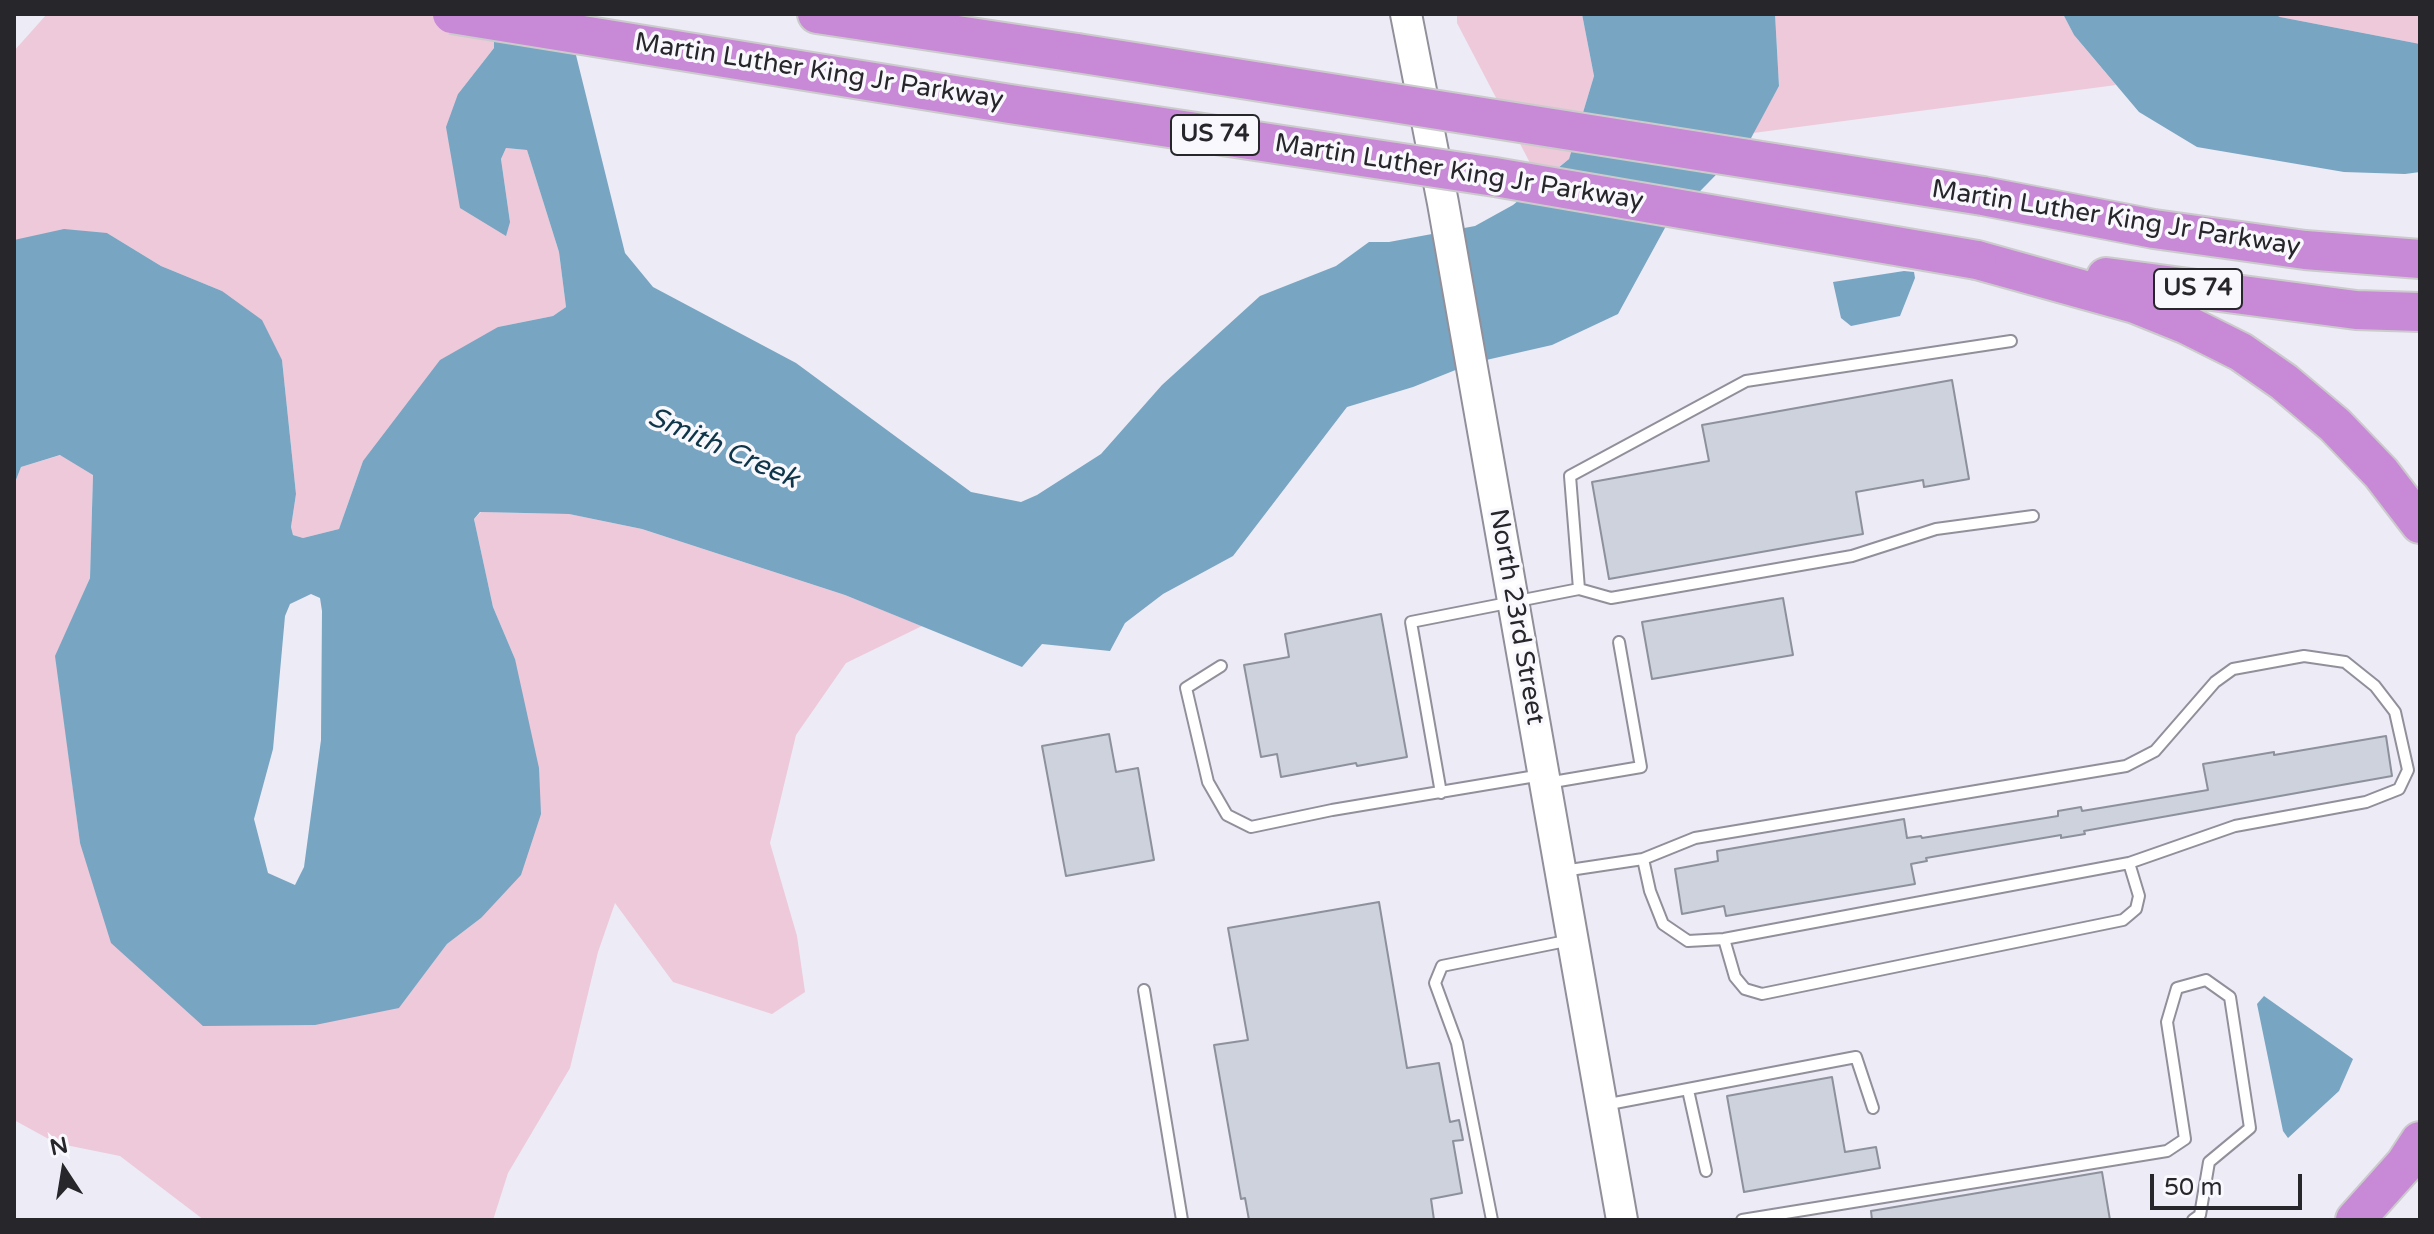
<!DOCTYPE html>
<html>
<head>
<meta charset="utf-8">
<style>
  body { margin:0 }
  #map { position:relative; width:2434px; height:1234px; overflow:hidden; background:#ecebf6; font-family:"Varela Round",sans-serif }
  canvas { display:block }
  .frame { position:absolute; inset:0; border:16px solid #27262b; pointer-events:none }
  .north { position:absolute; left:24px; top:1130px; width:80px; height:80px; -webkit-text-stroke:6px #f9f9fd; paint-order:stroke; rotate:348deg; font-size:22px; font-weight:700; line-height:32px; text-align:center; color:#27262b }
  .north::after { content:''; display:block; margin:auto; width:28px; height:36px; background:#27262b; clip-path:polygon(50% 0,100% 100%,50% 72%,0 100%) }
  .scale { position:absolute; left:2150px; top:1174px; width:152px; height:36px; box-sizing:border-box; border:4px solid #27262b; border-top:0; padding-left:10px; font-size:24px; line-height:28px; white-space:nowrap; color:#27262b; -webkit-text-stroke:6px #f9f9fd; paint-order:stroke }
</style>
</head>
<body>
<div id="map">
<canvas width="2434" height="1234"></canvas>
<div class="frame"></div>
<div class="north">N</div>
<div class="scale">50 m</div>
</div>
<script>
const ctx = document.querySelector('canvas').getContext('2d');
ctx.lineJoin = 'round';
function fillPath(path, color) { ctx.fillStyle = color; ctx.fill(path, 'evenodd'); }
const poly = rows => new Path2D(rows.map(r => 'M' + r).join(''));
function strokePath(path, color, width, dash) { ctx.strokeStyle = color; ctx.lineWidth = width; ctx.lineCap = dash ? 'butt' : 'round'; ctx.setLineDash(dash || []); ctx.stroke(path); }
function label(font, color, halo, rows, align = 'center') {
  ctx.font = font + ' "Varela Round",sans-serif'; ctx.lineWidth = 7; ctx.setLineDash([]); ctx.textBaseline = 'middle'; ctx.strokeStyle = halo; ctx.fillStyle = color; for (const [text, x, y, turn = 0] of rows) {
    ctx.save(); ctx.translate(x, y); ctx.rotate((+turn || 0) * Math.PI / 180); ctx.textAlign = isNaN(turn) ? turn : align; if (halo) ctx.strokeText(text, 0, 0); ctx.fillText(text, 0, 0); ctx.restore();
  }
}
fillPath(poly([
  [47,14,494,14,494,48,458,94,510,222,501,159,506,148,527,150,559,252,566,307,553,316,498,327,363,461,339,529,303,538,293,535,291,527,296,494,282,360,222,291,161,266,107,233,14,240,14,51],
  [1457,14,1582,14,1594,76,1569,159,1540,182,1457,23],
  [1775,14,2063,14,2074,35,2116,85,1753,133,1779,86],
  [2274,14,2420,14,2420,44,2280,17],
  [61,455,93,474,90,578,56,656,80,843,399,1008,447,944,481,918,515,659,493,607,474,519,481,512,569,514,642,529,845,595,922,626,846,663,796,735,770,843,797,936,805,992,772,1014,673,982,615,903,598,952,570,1068,508,1173,493,1220,204,1220,120,1156,56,1143,14,1120,14,485,21,467]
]), '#edc9da');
fillPath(poly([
  [494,14,573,43,625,253,653,287,796,363,971,492,1021,502,1037,495,1101,454,1162,385,1260,296,1336,266,1369,242,1389,242,1475,226,1513,205,1569,159,1594,76,1582,14,1775,14,1779,86,1750,140,1666,226,1618,314,1552,345,1473,363,1413,387,1347,407,1233,556,1163,594,1125,623,1110,651,1042,644,1022,667,845,595,642,529,569,514,480,512,474,519,493,607,515,659,539,768,541,814,521,875,481,918,447,944,399,1008,315,1025,203,1026,111,943,80,843,55,656,90,578,93,475,60,455,21,467,14,485,14,240,64,229,107,233,161,266,222,291,262,320,282,360,296,494,291,527,293,535,303,538,339,529,363,461,440,360,498,327,553,316,566,307,559,252,527,150,506,148,501,159,510,222,506,236,460,208,446,127,458,94,494,48],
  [311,594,320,598,322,611,321,740,304,867,295,885,268,873,254,819,273,749,285,616,290,604],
  [2063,14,2274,14,2280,17,2420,44,2420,172,2405,174,2344,172,2197,147,2139,112,2074,35],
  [1904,271,1914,272,1915,278,1900,316,1851,326,1841,318,1833,282],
  [2264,996,2353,1059,2339,1091,2288,1138,2283,1131,2257,1004]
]), '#78a5c1');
const building = poly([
  [1952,380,1969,479,1924,487,1923,480,1856,492,1863,534,1609,579,1592,482,1709,461,1702,425,1952,380],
  [1783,598,1793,655,1652,679,1642,622,1783,598],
  [1381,614,1407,757,1357,766,1356,763,1281,777,1277,754,1261,757,1244,665,1289,657,1285,634,1381,614],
  [1109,734,1116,772,1138,768,1154,860,1066,876,1042,746,1109,734],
  [2386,736,2392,776,2084,831,2085,834,2061,838,2061,835,1926,858,1927,861,1911,864,1915,884,1726,916,1724,906,1682,914,1675,869,1718,861,1717,851,1904,819,1907,838,1921,836,1922,838,2058,816,2058,811,2081,807,2082,811,2208,790,2203,764,2274,752,2274,755,2386,736],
  [1379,902,1407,1068,1439,1063,1450,1122,1459,1120,1463,1140,1453,1141,1462,1193,1431,1199,1434,1220,1249,1220,1245,1198,1241,1199,1214,1045,1248,1040,1228,928,1379,902],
  [1832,1077,1845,1152,1876,1147,1880,1168,1744,1192,1727,1096,1832,1077],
  [2102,1172,2110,1220,1872,1220,1871,1211,2102,1172]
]);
fillPath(building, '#cdd2dc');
strokePath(building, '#8c919b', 2);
const lane = poly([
  [1579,589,1611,598,1852,556,1936,529,2033,516],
  [1221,666,1186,688,1208,782,1227,815,1251,827,1332,810,1542,775],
  [1547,783,1641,767,1619,642],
  [1441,793,1411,622,1579,589,1570,476,1746,381,2011,341],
  [1563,871,1643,859,1695,838,2126,766,2155,751,2215,682,2233,669,2304,656,2345,662,2375,686,2395,712,2408,770,2399,789,2366,802,2235,826,2129,863,1724,939,1688,941,1663,924,1650,891,1643,859],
  [1724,939,1735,977,1745,989,1762,994,2123,920,2136,909,2139,896,2129,863],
  [1144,990,1182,1220],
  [1688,1090,1706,1171],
  [1604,1105,1856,1057,1873,1108],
  [1492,1220,1457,1043,1435,983,1442,966,1571,940],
  [1742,1220,2167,1151,2185,1139,2167,1022,2177,988,2206,980,2230,997,2250,1128,2209,1162,2200,1215,2193,1220]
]);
const secondary = poly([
  [1406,14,1443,203,1622,1220]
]);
const highway = poly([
  [817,14,1077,53],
  [1983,196,2154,229,2305,250,2420,259],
  [1977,260,2135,304,2187,325,2241,352,2284,382,2335,425,2381,473,2420,524],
  [2106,277,2356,310,2420,312],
  [2355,1220,2405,1164,2420,1141]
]);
strokePath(lane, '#91909a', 14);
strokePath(secondary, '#91909a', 34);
strokePath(highway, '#cbcbcc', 42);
strokePath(lane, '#fff', 10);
strokePath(secondary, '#fff', 30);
strokePath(highway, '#c889d6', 38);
const highwayBridge = poly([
  [452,14,1010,104,1495,177,1977,260],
  [1077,53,1983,196]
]);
strokePath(highwayBridge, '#cbcbcc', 42, []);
strokePath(highwayBridge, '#c889d6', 38);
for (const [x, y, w] of [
  [1215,135,88],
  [2198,289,88]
]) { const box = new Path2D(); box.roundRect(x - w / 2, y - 20, w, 40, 6); ctx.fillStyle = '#f9f9fd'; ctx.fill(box); strokePath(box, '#27262b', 2); }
label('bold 24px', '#27262b', null, [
  ["US 74",1215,135],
  ["US 74",2198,289]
]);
label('26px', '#27262b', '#f9f9fd', [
  ["Martin Luther King Jr Parkway",819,72,9],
  ["Martin Luther King Jr Parkway",1459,173,9],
  ["Martin Luther King Jr Parkway",2116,219,9],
  ["North 23rd Street",1516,617,80]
]);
label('italic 28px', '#0e3549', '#f9f9fd', [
  ["Smith Creek",723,449,24]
]);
</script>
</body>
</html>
